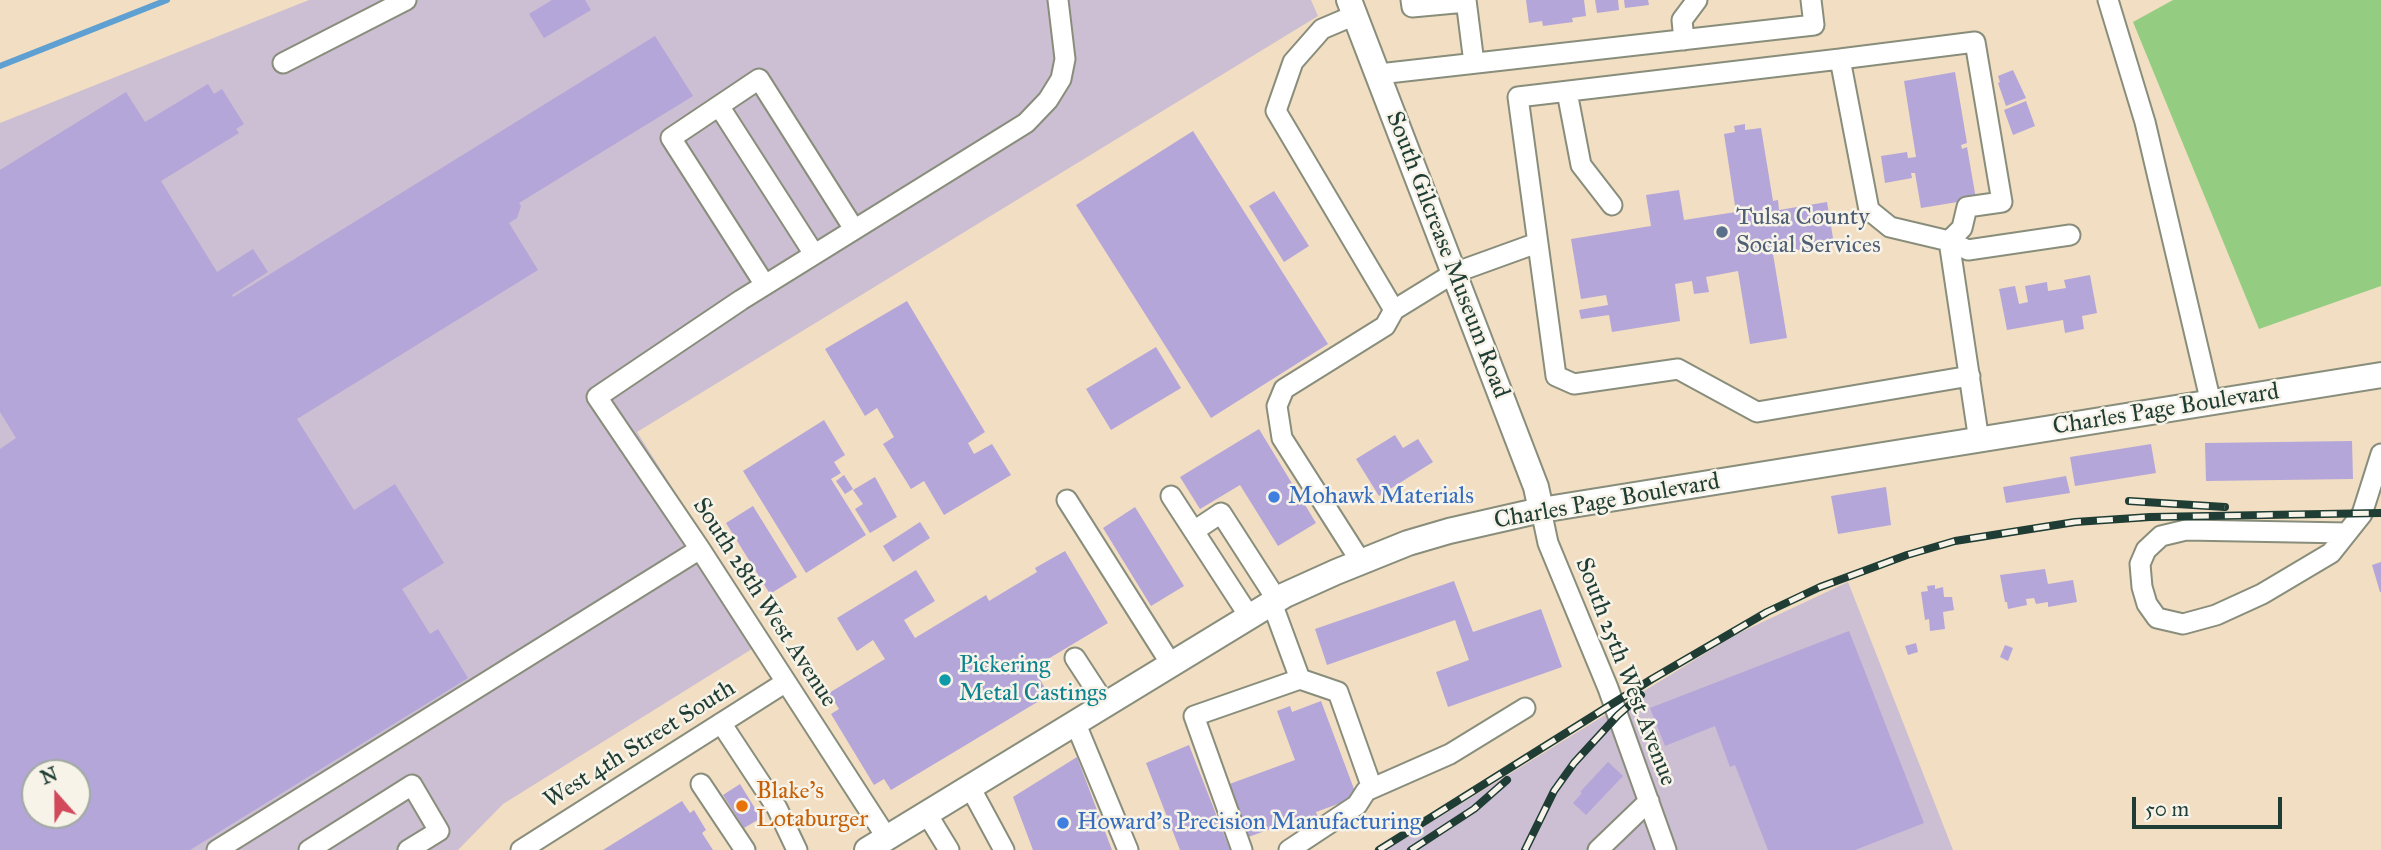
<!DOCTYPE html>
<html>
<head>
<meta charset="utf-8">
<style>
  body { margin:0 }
  #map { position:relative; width:2381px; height:850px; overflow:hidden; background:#f2dec2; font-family:"IM FELL Great Primer",serif }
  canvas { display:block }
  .north { position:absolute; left:21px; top:759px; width:70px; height:70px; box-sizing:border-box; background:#f7f3e8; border:2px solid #a1aaa0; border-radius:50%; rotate:339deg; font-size:19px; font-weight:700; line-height:28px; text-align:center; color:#1f3d34 }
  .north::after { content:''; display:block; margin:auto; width:24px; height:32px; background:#d1495b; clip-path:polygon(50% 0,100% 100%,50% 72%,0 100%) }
  .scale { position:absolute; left:2132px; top:797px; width:150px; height:32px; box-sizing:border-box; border:4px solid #1f3d34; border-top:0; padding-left:9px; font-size:21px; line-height:24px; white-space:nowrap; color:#1f3d34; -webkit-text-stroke:5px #f7f3e8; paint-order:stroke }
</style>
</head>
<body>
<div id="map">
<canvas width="2381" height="850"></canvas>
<div class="north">N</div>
<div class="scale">50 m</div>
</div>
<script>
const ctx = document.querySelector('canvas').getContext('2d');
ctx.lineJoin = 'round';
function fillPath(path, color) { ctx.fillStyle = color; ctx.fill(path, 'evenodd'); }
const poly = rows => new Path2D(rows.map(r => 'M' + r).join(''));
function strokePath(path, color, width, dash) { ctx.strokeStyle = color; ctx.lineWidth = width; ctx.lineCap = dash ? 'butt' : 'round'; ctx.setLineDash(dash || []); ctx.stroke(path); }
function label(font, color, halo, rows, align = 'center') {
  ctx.font = font + ' "IM FELL Great Primer",serif'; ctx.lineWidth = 5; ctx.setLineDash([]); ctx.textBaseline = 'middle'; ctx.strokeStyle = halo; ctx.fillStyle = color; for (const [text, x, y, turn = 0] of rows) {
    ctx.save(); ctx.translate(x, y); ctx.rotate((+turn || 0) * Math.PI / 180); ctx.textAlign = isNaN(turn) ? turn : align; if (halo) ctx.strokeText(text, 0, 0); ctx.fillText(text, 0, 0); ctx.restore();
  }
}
fillPath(poly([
  [309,0,1311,0,1318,16,637,432,768,639,503,804,458,850,0,850,0,123],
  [35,773,77,773,77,815,35,815],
  [1848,582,1953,850,1386,850,1735,635]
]), '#ccbed3');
fillPath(poly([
  [2173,0,2381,0,2381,286,2259,329,2133,22]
]), '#94cd81');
strokePath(poly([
  [0,66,167,0]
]), '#5fa0d2', 6);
fillPath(poly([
  [552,0,585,0,591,10,544,38,529,14],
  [1526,0,1584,0,1586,16,1572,18,1573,22,1543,26,1542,21,1529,23],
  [1595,0,1618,0,1619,10,1597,13],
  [1624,0,1648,0,1649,5,1625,8],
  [655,36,693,96,519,203,521,206,517,218,509,223,538,270,297,419,354,510,395,484,444,563,402,589,430,634,438,629,468,678,190,850,0,850,0,449,16,438,0,412,0,170,126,92,145,122,208,84,214,94,222,89,244,124,236,129,239,133,161,181,217,272,253,249,268,272,232,295,233,297],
  [35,773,77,773,77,815,35,815],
  [2013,70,2026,98,2006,106,1998,83,2000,82,1998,76],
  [1955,72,1967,143,1961,145,1962,149,1967,147,1976,199,1921,208,1915,173,1911,173,1912,178,1885,183,1881,156,1907,152,1908,158,1916,157,1904,81],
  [2026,101,2035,126,2013,135,2004,110],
  [1745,124,1745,130,1761,128,1773,201,1778,200,1779,210,1827,202,1834,244,1773,254,1787,338,1750,344,1738,271,1706,277,1709,292,1694,294,1692,281,1675,284,1680,321,1612,332,1609,315,1581,319,1579,310,1608,305,1606,295,1581,299,1571,239,1651,226,1646,195,1679,190,1684,220,1736,212,1724,134,1735,132,1734,126],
  [1193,131,1328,344,1211,418,1076,205],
  [1274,191,1309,246,1284,262,1249,206],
  [2090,275,2097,313,2082,316,2084,329,2065,333,2063,320,2007,330,1999,289,2015,286,2019,304,2028,302,2025,286,2047,282,2048,291,2066,288,2064,280],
  [907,301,985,432,968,443,974,454,992,444,1011,475,944,515,924,481,911,489,883,444,894,437,877,408,865,416,825,349],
  [1156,347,1181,388,1111,430,1086,389],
  [824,420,845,455,834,462,841,473,831,479,866,535,806,573,743,471],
  [1259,429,1316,523,1278,546,1240,485,1200,509,1180,477],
  [1395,435,1403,448,1418,439,1433,462,1379,496,1356,459],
  [2352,441,2353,479,2206,481,2205,443],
  [2151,444,2156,473,2075,486,2070,457],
  [844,475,853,489,845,494,836,481],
  [2066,476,2070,493,2006,503,2003,487],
  [875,477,897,517,870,533,855,509,863,504,853,490],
  [1886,487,1891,525,1838,534,1831,496],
  [753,506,797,577,770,594,726,523],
  [1135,507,1184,586,1151,606,1103,528],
  [920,522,930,538,893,562,883,546],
  [1065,551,1108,623,1033,668,1049,695,891,790,884,779,874,785,831,714,839,709,829,693,885,659,873,640,857,651,837,618,916,570,935,601,904,620,915,638,986,595,989,601,1037,572,1035,568],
  [2381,562,2381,592,2380,592,2372,565],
  [2045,569,2048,584,2073,580,2077,602,2048,607,2048,602,2036,604,2034,598,2026,599,2027,605,2008,609,2007,602,2005,602,2000,575],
  [1454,581,1473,632,1541,609,1562,667,1448,707,1436,672,1469,660,1455,620,1327,665,1315,629],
  [1935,585,1935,589,1943,587,1944,597,1952,597,1954,610,1943,612,1945,629,1930,631,1929,619,1925,620,1921,592,1928,591,1927,586],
  [1849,631,1924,823,1855,850,1768,850,1735,765,1730,767,1715,726,1665,746,1650,708],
  [1916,643,1918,652,1908,655,1905,646],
  [2005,645,2013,648,2008,661,2000,657],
  [1321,701,1357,797,1316,812,1319,821,1299,829,1295,820,1243,839,1224,786,1295,760,1277,711,1290,706,1292,712],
  [1189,745,1230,850,1180,850,1146,763],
  [1077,757,1112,850,1033,850,1013,797],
  [1608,762,1623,776,1586,815,1573,803,1582,793,1580,792],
  [740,784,761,818,744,828,723,795],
  [682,801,690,813,694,810,706,830,702,833,713,850,603,850]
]), '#b4a6d8');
const minor = poly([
  [1411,0,1412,7,1466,2],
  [1466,0,1474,63],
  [2108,0,2145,122,2211,403],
  [1355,15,1322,29,1293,62,1276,111,1394,310,1454,273,1537,243],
  [1684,40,1682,20,1697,0],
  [1840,59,1518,97,1556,376,1574,384,1678,369,1757,412,1970,376],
  [283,63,406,0],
  [1379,74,1814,25,1811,0],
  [1567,92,1581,165,1612,205],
  [719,106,814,254],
  [1949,241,1962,228,1967,207,2002,202,1975,42,1840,59,1869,210,1890,227,1949,241,1968,250,2070,235],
  [1949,241,1979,441],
  [765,285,671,138,759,79,854,229],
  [1171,496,1249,616],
  [1067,500,1171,664],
  [1541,510,1548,543,1608,688,1666,850],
  [1194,531,1221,513,1277,600],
  [2347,533,2186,530,2161,536,2146,550,2140,564,2142,587,2147,604,2157,618,2183,624,2216,615,2262,594,2331,553,2362,514,2381,454],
  [1361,562,1282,438,1277,406,1284,389,1385,326,1394,310],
  [1075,658,1105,704],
  [1300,679,1338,692,1372,788],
  [1075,722,1128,850],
  [721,723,777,808,797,850],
  [701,784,745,850],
  [970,787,1004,850],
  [927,814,949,850],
  [887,838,700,549,597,397,741,300,1026,123,1048,100,1061,79,1065,59,1058,0],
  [217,850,700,549],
  [309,850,412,785,439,831,408,850],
  [521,850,786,682],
  [1242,850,1194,716,1300,679,1272,603],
  [1289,850,1357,805,1366,791,1450,754,1525,708],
  [1598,850,1649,801]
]);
const major = poly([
  [1349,0,1536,487,1541,510],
  [867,850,1285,595,1336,572,1408,543,1449,531,1541,510,2381,375]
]);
strokePath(minor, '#888e7b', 23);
strokePath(major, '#888e7b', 28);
strokePath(minor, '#fff', 19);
strokePath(major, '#fff', 24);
const rail = poly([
  [2129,501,2225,507],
  [1379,850,1652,679,1767,612,1820,587,1907,555,1955,541,2075,522,2150,517,2381,513],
  [1411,850,1474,809,1507,780],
  [1525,850,1554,791,1574,763,1618,715,1641,695]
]);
strokePath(rail, '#1f3d34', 8);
strokePath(rail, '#f7f3e8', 5, [16]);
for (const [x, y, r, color] of [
  [1722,232,7,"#5c6f8a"],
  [1274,497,7,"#3f7fe0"],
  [945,680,7,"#0f9aa8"],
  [742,806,7,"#e8710a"],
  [1063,823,7,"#3f7fe0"]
]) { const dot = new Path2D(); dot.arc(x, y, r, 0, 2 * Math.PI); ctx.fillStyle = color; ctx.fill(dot); strokePath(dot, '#f7f3e8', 2.5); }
label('24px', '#4e5e75', '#f7f3e8', [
  ["Tulsa County",1736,218],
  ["Social Services",1736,246]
], 'left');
label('24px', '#1f3d34', '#f7f3e8', [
  ["South Gilcrease Museum Road",1447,255,69],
  ["Charles Page Boulevard",2166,410,-9],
  ["Charles Page Boulevard",1607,502,-10],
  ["South 28th West Avenue",764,603,57],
  ["South 25th West Avenue",1625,672,69],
  ["West 4th Street South",640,745,-32]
]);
label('24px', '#366cbe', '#f7f3e8', [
  ["Mohawk Materials",1288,497],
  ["Howard's Precision Manufacturing",1077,823]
], 'left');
label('24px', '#0d838f', '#f7f3e8', [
  ["Pickering",959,666],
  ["Metal Castings",959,694]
], 'left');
label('24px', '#c56008', '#f7f3e8', [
  ["Blake's",756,792],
  ["Lotaburger",756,820]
], 'left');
</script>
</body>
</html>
